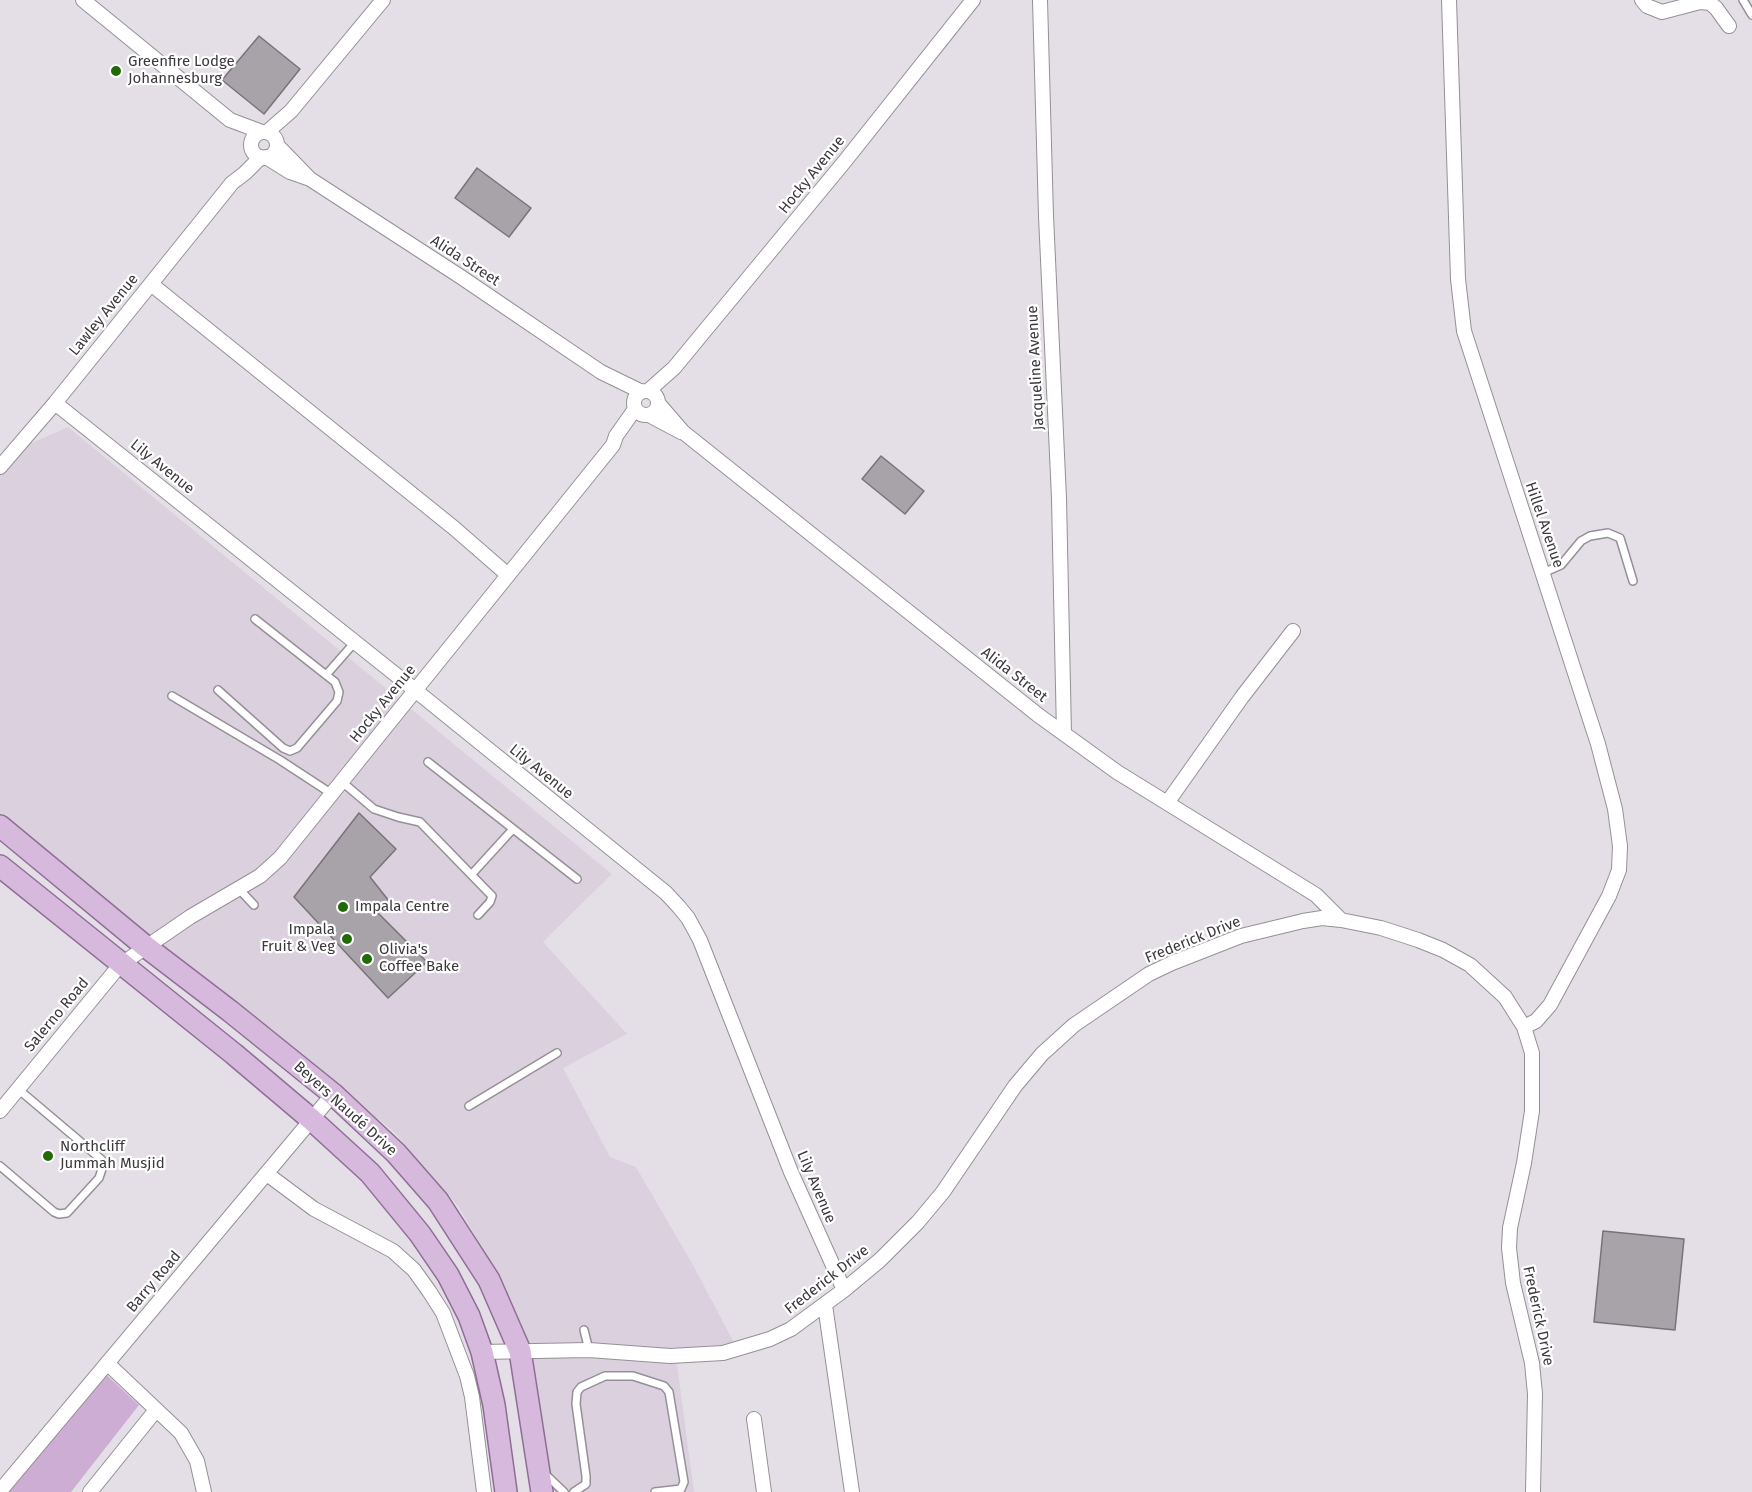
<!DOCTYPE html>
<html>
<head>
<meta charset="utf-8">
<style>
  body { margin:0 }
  canvas { display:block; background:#e4dfe6 }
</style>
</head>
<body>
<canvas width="1752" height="1492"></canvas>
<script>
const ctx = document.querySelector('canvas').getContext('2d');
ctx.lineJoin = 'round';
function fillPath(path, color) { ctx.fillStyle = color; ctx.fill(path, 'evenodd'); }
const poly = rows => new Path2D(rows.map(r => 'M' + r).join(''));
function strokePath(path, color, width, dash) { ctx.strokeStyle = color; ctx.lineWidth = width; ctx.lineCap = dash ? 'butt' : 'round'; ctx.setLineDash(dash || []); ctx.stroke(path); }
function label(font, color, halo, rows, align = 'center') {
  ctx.font = font + ' "Fira Sans",sans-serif'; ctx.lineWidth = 4.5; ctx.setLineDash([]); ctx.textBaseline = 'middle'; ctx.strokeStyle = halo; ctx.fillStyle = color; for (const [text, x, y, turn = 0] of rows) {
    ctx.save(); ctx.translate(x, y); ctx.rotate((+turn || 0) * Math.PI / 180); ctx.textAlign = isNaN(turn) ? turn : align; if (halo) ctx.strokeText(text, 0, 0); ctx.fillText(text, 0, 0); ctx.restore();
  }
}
fillPath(poly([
  [68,427,612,874,543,942,627,1034,563,1068,610,1157,636,1167,693,1265,739,1352,677,1364,694,1492,549,1492,525,1338,488,1257,458,1206,394,1132,281,1039,0,818,0,457]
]), '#dbd1de');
fillPath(poly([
  [100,1369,139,1405,71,1492,0,1492]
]), '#ceadd5');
const building = poly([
  [259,36,300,69,264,114,222,80,259,36],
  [477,168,531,208,509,237,455,198,477,168],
  [881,456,924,491,905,514,862,479,881,456],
  [359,813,396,849,370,877,389,901,378,913,427,962,388,998,294,897,359,813],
  [1603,1231,1684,1239,1675,1330,1594,1322,1603,1231]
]);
fillPath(building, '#a8a3a9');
strokePath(building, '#787379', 1.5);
const lane = poly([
  [1743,0,1752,15],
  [1543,573,1561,565,1581,541,1590,536,1608,533,1620,538,1633,581],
  [326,675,355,642],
  [218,690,283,748,290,751,297,748,337,701,339,692,335,682,255,619],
  [172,696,280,760,332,794],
  [428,762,577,879],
  [341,781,374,809,398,817,420,822,492,896,490,902,478,915],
  [472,874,513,829],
  [238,888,254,905],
  [469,1106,557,1053],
  [0,1166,54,1212,59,1214,67,1213,99,1178,102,1169,102,1160,18,1089],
  [584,1330,589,1350],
  [544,1473,564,1492],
  [574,1492,586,1484,586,1476,576,1404,577,1392,581,1387,605,1376,633,1376,664,1386,669,1392,684,1482,681,1489,655,1492]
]);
const street = poly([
  [83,0,230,120,262,132],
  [1040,0,1046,216,1059,498,1064,734],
  [1449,0,1458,279,1464,331,1598,744,1615,809,1620,846,1619,870,1609,896,1550,1005,1536,1021,1524,1027],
  [1642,0,1647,6,1662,12,1700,2,1710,3,1716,8,1729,26],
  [267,132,291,111,383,0],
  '251 145a13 13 0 1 1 26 0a13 13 0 1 1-26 0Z',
  [277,145,309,178],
  [266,157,290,172,310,179,461,277,601,372,642,392],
  [151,284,454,528,508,575],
  '634 403a12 12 0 1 1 24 0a12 12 0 1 1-24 0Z',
  [648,391,674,368,845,161,973,0],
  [55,403,415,690,666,893,679,907,688,918,700,940,791,1172,844,1290],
  [658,403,683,432,1038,715,1117,772,1316,895,1341,920],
  [649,415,681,432],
  [0,467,55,403,232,183,245,173,261,157],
  [1167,803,1242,697,1293,631],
  [0,1111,120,965,190,917,260,876,280,858,613,445,616,436,635,409],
  [267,1174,314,1209,393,1251,414,1270,429,1291,443,1313,467,1376,472,1397,484,1492],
  [825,1305,852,1492],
  [482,1352,589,1350,670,1356,723,1353,770,1339,791,1329,844,1290,880,1260,918,1222,943,1192,1015,1086,1042,1054,1074,1025,1149,974,1172,963,1241,936,1303,921,1322,918,1341,920,1381,928,1418,940,1443,950,1470,965,1505,997,1524,1027,1532,1053,1532,1111,1524,1163,1510,1228,1509,1248,1513,1283,1532,1363,1535,1394,1533,1492],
  [107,1363,181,1433,197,1461,204,1492],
  [754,1419,764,1492],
  [0,1491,333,1094],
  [90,1492,156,1410]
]);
const primary = poly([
  [0,826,145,946,230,1011,333,1094,396,1153,438,1201,489,1280,520,1351,542,1492],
  [0,866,234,1054,312,1120,370,1173,420,1234,448,1275,469,1316,482,1352,494,1405,506,1492]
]);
strokePath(lane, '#959096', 10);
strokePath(street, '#959096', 16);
strokePath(primary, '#8f6e96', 24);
strokePath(lane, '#fff', 7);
strokePath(street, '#fff', 14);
strokePath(primary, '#d7b9dd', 21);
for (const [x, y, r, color] of [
  [116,71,6,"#206a07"],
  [343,907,6,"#206a07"],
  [347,939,6,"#206a07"],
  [367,959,6,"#206a07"],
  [48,1156,6,"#206a07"]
]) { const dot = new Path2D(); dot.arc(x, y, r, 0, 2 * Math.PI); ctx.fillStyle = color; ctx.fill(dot); strokePath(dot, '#fff', 2); }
label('15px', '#3b393c', '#fff', [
  ["Greenfire Lodge",128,62],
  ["Johannesburg",128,79],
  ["Impala Centre",355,907],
  ["Impala",335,930,"right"],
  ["Fruit & Veg",335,947,"right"],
  ["Olivia's",379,950],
  ["Coffee Bake",379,967],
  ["Northcliff",60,1147],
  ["Jummah Musjid",60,1164]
], 'left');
label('15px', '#3b393c', '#fff', [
  ["Hocky Avenue",812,175,-51],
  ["Alida Street",465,261,33],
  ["Lawley Avenue",104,315,-51],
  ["Jacqueline Avenue",1036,368,-93],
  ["Lily Avenue",162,467,39],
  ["Hillel Avenue",1544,525,71],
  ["Alida Street",1014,675,38],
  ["Hocky Avenue",383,704,-51],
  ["Lily Avenue",541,772,39],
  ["Frederick Drive",1193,940,-22],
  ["Salerno Road",57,1015,-50],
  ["Beyers Naudé Drive",345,1109,42],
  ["Lily Avenue",816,1187,67],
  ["Frederick Drive",827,1280,-38],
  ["Barry Road",154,1282,-50],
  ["Frederick Drive",1538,1316,78]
]);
</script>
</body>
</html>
